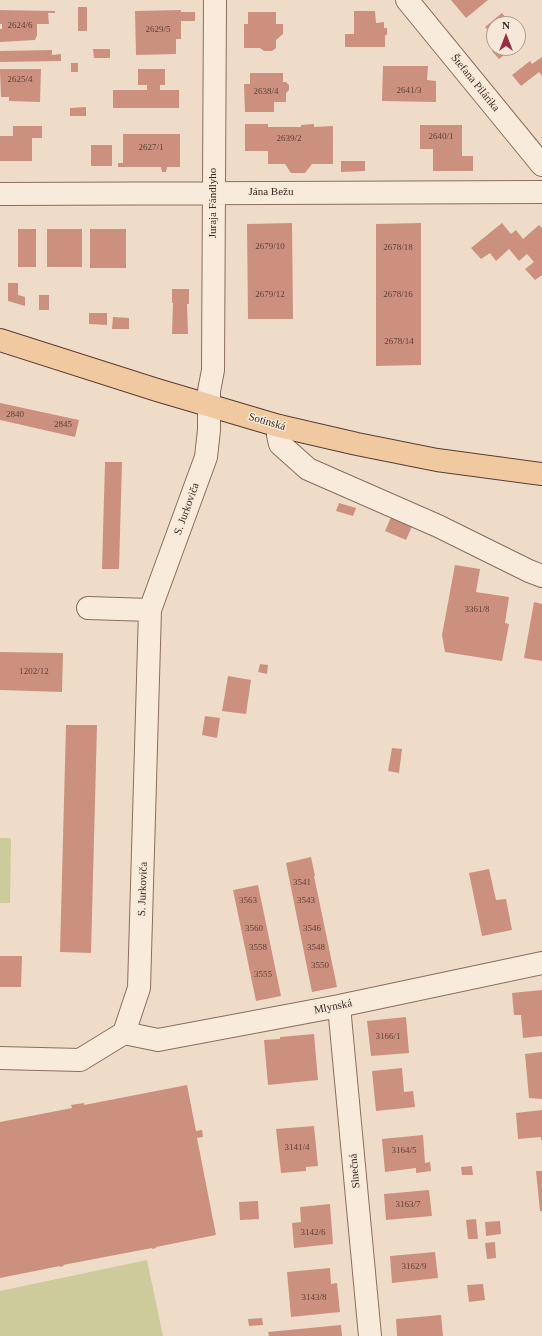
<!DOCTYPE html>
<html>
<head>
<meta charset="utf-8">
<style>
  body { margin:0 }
  #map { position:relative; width:542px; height:1336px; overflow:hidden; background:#efdcc8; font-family:"Times New Roman",serif }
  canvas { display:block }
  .north { position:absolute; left:486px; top:16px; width:40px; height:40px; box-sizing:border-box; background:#f6e8d8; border:1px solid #ac9b8e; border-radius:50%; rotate:0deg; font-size:11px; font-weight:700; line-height:16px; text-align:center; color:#3c2820 }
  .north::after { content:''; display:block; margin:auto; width:14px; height:18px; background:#9a2d43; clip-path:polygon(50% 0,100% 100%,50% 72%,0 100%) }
</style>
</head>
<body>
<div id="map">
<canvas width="542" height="1336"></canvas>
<div class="north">N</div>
</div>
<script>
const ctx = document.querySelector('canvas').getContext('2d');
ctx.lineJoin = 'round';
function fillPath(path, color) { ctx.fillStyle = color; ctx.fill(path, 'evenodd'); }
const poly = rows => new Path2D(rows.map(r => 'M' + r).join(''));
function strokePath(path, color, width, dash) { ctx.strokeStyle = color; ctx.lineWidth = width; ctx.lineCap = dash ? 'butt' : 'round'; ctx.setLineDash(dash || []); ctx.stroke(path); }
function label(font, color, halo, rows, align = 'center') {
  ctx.font = font + ' "Times New Roman",serif'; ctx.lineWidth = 3; ctx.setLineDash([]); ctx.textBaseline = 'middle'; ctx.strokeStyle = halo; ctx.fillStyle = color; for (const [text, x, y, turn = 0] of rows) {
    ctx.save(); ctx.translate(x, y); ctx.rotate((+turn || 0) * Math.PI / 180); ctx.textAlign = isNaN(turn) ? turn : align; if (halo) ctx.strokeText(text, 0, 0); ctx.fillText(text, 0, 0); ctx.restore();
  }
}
fillPath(poly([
  [0,838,11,838,10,903,0,903],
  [147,1260,163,1336,0,1336,0,1291]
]), '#cdca9c');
fillPath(poly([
  [451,0,488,0,466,18],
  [78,7,87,7,87,31,78,31],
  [0,10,55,11,55,13,48,13,49,24,37,24,37,35,35,40,0,42,0,29,2,29,2,24,0,24],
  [181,10,181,12,195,12,195,21,181,21,181,39,176,39,176,54,136,55,135,11],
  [354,11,375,11,376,23,384,22,384,28,387,28,387,35,385,35,385,47,345,47,345,34,354,34],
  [248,12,276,12,276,24,283,24,283,34,276,40,276,48,272,51,264,51,260,48,244,48,244,24,248,24],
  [502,13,509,22,512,20,515,24,494,24,494,45,489,39,493,36,485,27],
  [518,27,526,37,518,44],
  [496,48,513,48,499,59,492,51],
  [93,49,110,49,110,58,94,58],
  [52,50,52,55,61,54,61,61,0,62,0,51],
  [542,57,542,76,539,72,521,86,512,75,530,61,532,64],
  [71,63,78,63,78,72,71,72],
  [383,66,428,66,427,80,436,81,436,102,382,101],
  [0,69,41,69,40,102,9,101,9,97,1,97],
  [138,69,165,69,165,85,160,85,160,90,179,90,179,108,113,108,113,90,147,90,147,85,138,85],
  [250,73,283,73,283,82,286,82,289,85,289,90,286,93,286,102,274,102,274,112,245,112,244,84,250,84],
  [86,107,86,116,70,116,70,108],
  [245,124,268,124,268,127,301,127,301,125,314,124,314,127,333,126,333,164,312,164,305,173,291,173,285,164,268,164,268,151,245,151],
  [420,125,462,125,462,156,473,156,473,171,433,171,433,149,420,149],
  [13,126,42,126,42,138,32,138,32,161,0,161,0,136,13,136],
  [123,134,180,134,180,167,167,167,166,172,162,172,161,167,118,167,118,163,123,163],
  [91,145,112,145,112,166,91,166],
  [341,161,365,161,365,171,341,172],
  [292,223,293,319,248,319,247,224],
  [421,223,421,365,376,366,376,224],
  [502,223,511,234,516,230,523,239,539,225,542,228,542,275,535,280,525,269,534,262,527,254,519,261,509,249,496,261,490,253,481,259,471,248],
  [18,229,36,229,36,267,18,267],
  [47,229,82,229,82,267,47,267],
  [90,229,126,229,126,268,90,268],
  [8,283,18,283,18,295,25,297,25,306,8,301],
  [172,289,189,289,189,304,187,304,188,334,172,334,173,303,172,303],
  [39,295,49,295,49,310,39,310],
  [89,313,107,313,107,325,89,324],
  [113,317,129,318,129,329,112,329],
  [0,403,79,420,75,437,0,420],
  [105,462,122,462,119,569,102,569],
  [339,503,356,508,353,516,336,511],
  [392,515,413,524,406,540,385,531],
  [455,565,480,569,476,592,509,597,505,623,509,624,502,661,445,652,442,635],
  [534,602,542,604,542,661,524,658],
  [0,652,63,653,62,692,0,690],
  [260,664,268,665,267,674,258,672],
  [228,676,251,680,246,714,222,711],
  [205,716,220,718,217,738,202,735],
  [66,725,97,725,91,953,60,952],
  [392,748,402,749,399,773,388,771],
  [311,857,315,876,314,876,337,987,312,992,286,863],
  [489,869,496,900,506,899,512,930,482,936,469,873],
  [258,885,281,996,256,1001,233,890],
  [0,956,22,956,21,987,0,987],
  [542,990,542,1036,523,1038,521,1015,514,1015,512,993],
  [406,1017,409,1053,371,1056,367,1021],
  [314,1034,318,1080,268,1085,264,1040,280,1039,280,1037],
  [542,1052,542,1099,529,1098,525,1054],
  [402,1068,404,1092,413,1091,415,1107,376,1111,372,1071],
  [187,1085,196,1131,202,1130,203,1137,197,1138,216,1235,156,1247,156,1248,152,1249,152,1248,63,1265,64,1266,60,1267,60,1266,0,1278,0,1122,72,1108,71,1105,84,1103,84,1105],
  [542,1110,542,1140,541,1140,541,1137,518,1139,516,1113],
  [314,1126,318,1166,306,1167,306,1171,281,1173,276,1129],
  [423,1135,425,1163,430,1162,431,1171,416,1173,416,1168,385,1172,382,1139],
  [472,1166,473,1175,462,1175,461,1167],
  [536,1171,542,1171,542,1211,540,1211],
  [429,1190,432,1216,386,1220,384,1194],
  [258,1201,259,1219,240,1220,239,1202],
  [330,1204,333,1244,294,1248,292,1223,301,1222,300,1207],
  [476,1219,478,1239,468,1239,466,1220],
  [500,1221,501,1234,486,1236,485,1222],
  [495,1242,496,1258,487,1259,485,1243],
  [435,1252,438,1278,392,1283,390,1256],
  [330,1268,331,1284,337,1283,340,1312,291,1317,287,1272],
  [483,1284,485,1300,469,1302,467,1285],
  [441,1315,443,1336,397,1336,396,1319],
  [262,1318,263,1325,249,1326,248,1319],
  [341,1325,342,1336,269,1336,268,1332]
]), '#cc907f');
const minor = poly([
  [407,0,542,165],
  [0,194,542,192],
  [279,426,278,435,280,444,308,469,438,526,529,571,542,576],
  [88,608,150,610],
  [339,1006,370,1336],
  [124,1033,158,1040,339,1006,542,963],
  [0,1058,80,1060,124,1033,139,988,150,610,206,457,209,430,209,391,213,370,215,0]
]);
const major = poly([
  [0,340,157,390,279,426,357,444,437,460,542,474]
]);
strokePath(minor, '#8b6d5d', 24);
strokePath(major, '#593c31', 24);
strokePath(minor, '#f9ebdc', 22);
strokePath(major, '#f1c9a1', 22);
label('9px', '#604238', null, [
  ["2624/6",20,26],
  ["2629/5",158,30],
  ["2625/4",20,80],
  ["2641/3",409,91],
  ["2638/4",266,92],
  ["2640/1",441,137],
  ["2639/2",289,139],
  ["2627/1",151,148],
  ["2679/10",270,247],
  ["2678/18",398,248],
  ["2679/12",270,295],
  ["2678/16",398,295],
  ["2678/14",399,342],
  ["2840",15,415],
  ["2845",63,425],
  ["3361/8",477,610],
  ["1202/12",34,672],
  ["3541",302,883],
  ["3563",248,901],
  ["3543",306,901],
  ["3560",254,929],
  ["3546",312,929],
  ["3558",258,948],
  ["3548",316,948],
  ["3550",320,966],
  ["3555",263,975],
  ["3166/1",388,1037],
  ["3141/4",297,1148],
  ["3164/5",404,1151],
  ["3163/7",408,1205],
  ["3142/6",313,1233],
  ["3162/9",414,1267],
  ["3143/8",314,1298]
]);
label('11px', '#3c2820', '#f6e8d8', [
  ["Štefana Pilárika",475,83,51],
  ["Jána Bežu",271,192],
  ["Juraja Fándlyho",213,203,-90],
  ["Sotinská",267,422,16],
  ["S. Jurkoviča",187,509,-70],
  ["S. Jurkoviča",143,889,-88],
  ["Mlynská",333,1007,-11],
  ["Slnečná",355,1171,-95]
]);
</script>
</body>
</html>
